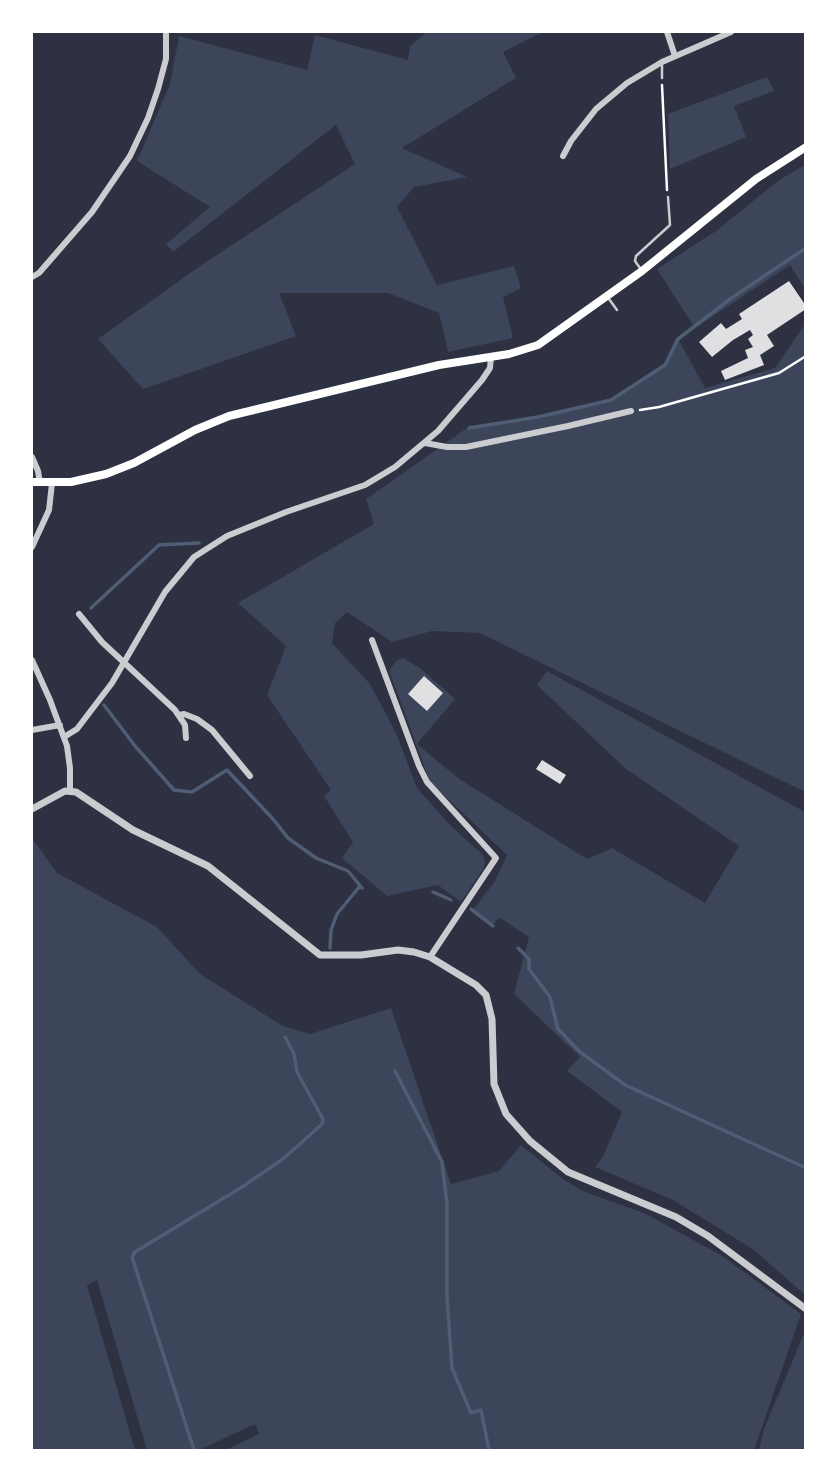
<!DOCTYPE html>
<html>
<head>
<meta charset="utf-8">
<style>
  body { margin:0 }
  #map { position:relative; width:837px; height:1482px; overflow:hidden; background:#2d3142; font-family:"Varela Round",sans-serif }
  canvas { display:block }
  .frame { position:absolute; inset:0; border:33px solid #fff; pointer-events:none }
</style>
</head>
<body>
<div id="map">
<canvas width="837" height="1482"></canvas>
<div class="frame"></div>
</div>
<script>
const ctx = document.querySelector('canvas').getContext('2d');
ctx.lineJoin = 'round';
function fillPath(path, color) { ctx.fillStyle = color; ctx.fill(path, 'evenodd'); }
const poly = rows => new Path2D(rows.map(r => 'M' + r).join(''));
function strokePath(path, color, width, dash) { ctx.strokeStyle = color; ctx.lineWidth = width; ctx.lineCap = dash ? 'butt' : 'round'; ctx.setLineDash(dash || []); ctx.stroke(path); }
fillPath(poly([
  [427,32,543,32,503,52,516,78,402,148,467,177,414,187,397,207,437,285,514,266,521,288,503,297,513,338,448,352,439,313,388,293,279,293,296,336,143,389,98,339,194,270,355,164,336,125,173,252,166,244,210,207,137,161,170,84,179,36,307,70,315,35,408,60,410,46],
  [767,77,774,91,734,106,746,137,670,169,668,114],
  [805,165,805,289,790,265,695,328,657,269,716,231,779,180],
  [805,324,805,792,480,633,432,631,392,642,347,612,335,623,332,643,370,684,396,733,417,788,450,825,483,855,485,862,484,868,461,902,438,885,387,896,342,858,353,842,324,796,331,790,267,695,286,646,238,603,374,524,366,499,470,426,539,418,612,400,666,365,678,339,705,388,775,368],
  [403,658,421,669,455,699,417,744,458,778,587,859,612,848,705,903,739,846,626,769,537,685,547,671,805,812,805,1295,754,1250,673,1200,595,1167,603,1157,622,1112,567,1071,580,1057,514,994,529,937,500,918,493,924,473,910,495,881,507,855,430,782,389,671,397,660],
  [32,838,57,873,157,927,200,974,283,1026,310,1034,391,1008,451,1184,499,1171,521,1145,563,1179,585,1192,644,1213,721,1255,801,1314,754,1450,226,1450,259,1434,255,1424,199,1450,147,1450,97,1280,87,1285,135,1450,32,1450],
  [805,1331,805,1450,759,1450,764,1429]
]), '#3c4559');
strokePath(poly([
  [469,428,538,417,611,400,665,365,678,339,730,299,806,248],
  [91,608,159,545,199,543],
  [104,705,135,746,174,790,192,792,227,770,273,819,288,838,316,858,348,871,362,888],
  [433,892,451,900],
  [471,909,493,926],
  [330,948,331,930,337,914,360,886],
  [518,948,529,959,529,969,550,997,558,1029,579,1051,625,1085,806,1168],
  [395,1071,442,1162,447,1204,447,1297,452,1368,471,1413,481,1410,489,1450],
  [194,1450,132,1257,135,1252,242,1187,283,1159,322,1124,323,1119,297,1072,294,1054,285,1037]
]), '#4f5d75', 3.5);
fillPath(poly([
  [789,281,806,306,806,309,767,335,774,346,760,355,764,365,725,380,721,371,748,358,745,350,753,347,748,339,753,335,750,330,733,340,712,357,699,342,721,323,726,329,742,319,739,314],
  [424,676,443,693,427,711,408,694],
  [542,760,566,775,560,784,536,769]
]), '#e0e0e3');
strokePath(poly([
  [662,85,667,190],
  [640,410,659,407,779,373,806,356]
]), '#fff', 2.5);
strokePath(poly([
  [662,78,662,64],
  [640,268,635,261,636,256,670,225,668,197],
  [609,299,617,310]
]), '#caccd0', 2.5);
strokePath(poly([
  [667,32,675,56],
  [563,156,571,141,596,109,627,83,662,62,731,32],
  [32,277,39,273,92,212,130,156,148,118,158,89,166,59,166,32],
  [425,443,447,447,466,447,568,426,631,411],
  [32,457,38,471,40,483],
  [32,547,49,510,52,483],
  [79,614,102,642,175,710,185,725,186,738],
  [372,640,419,766,427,782,496,858,430,957],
  [32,660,50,700,67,746,70,768,70,791],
  [179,715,184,714,197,719,212,730,250,776],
  [32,730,60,725],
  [64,737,77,729,112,683,165,592,194,557,227,536,286,512,365,485,395,467,438,431,482,380,490,368,491,357]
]), '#caccd0', 6);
strokePath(poly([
  [32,809,65,791,76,792,133,830,208,866,320,955,361,955,398,950,414,952,430,957,476,985,486,995,492,1019,494,1084,506,1114,530,1141,568,1172,676,1217,708,1236,806,1309]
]), '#caccd0', 7);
strokePath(poly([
  [32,482,71,482,106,474,134,463,195,430,229,416,439,365,509,354,538,345,642,271,756,179,806,147]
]), '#fff', 8);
</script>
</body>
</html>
